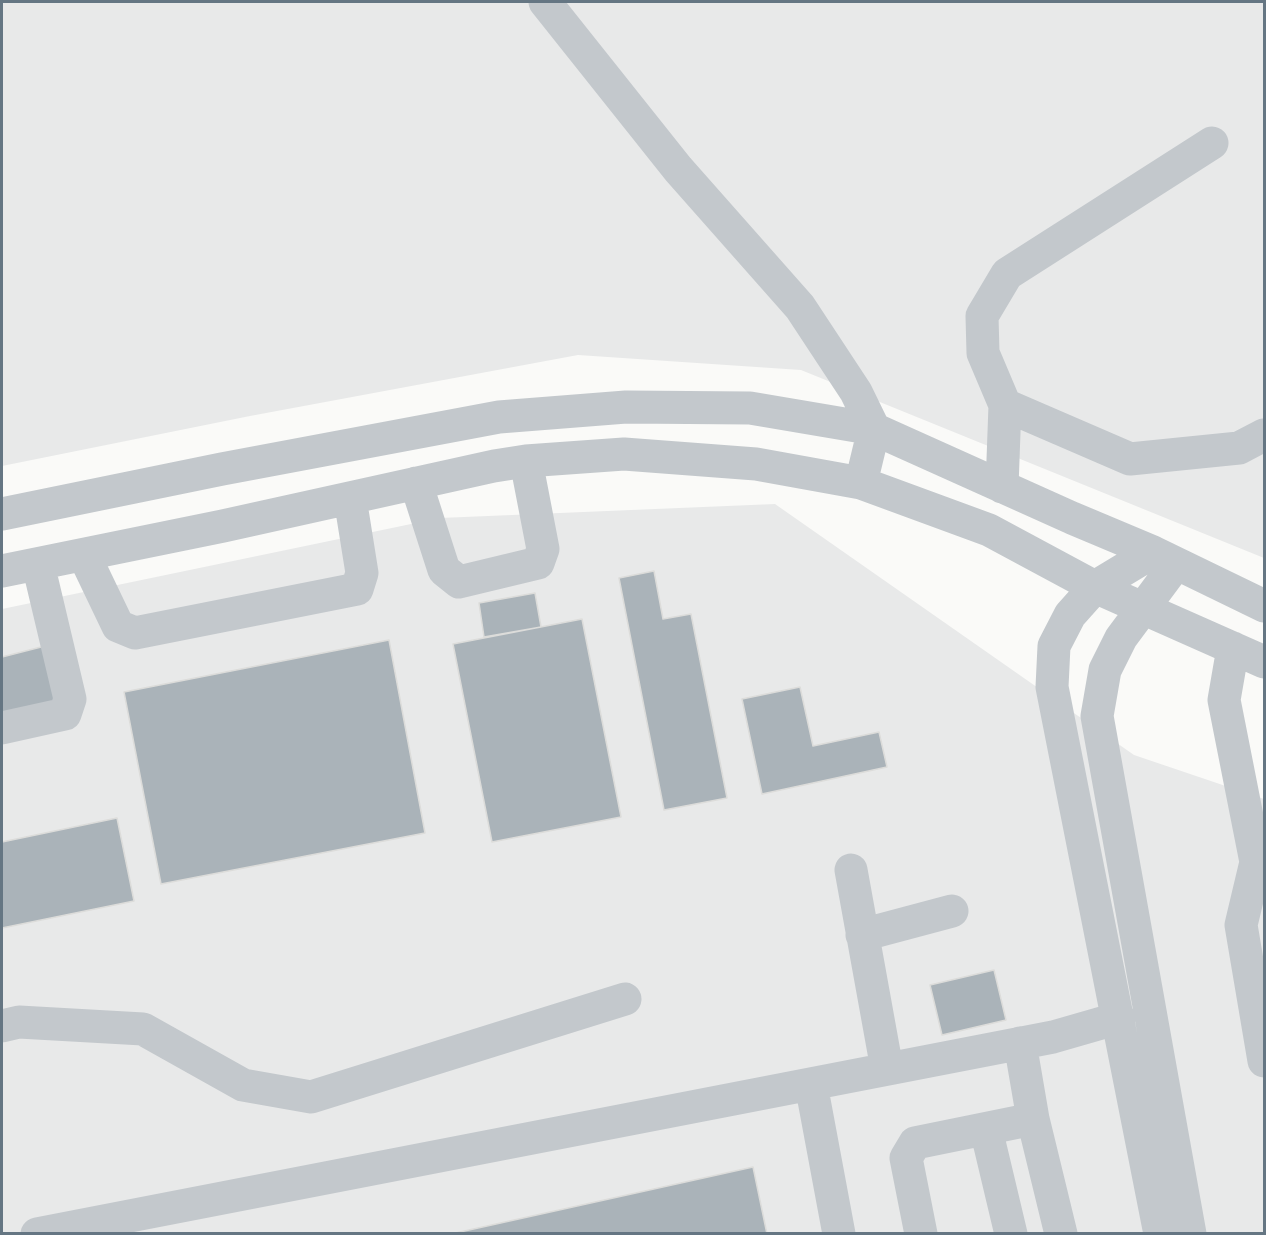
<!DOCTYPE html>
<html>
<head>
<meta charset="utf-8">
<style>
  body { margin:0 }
  #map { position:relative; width:1266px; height:1235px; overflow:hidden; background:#fafaf8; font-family:"Public Sans",sans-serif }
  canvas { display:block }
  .frame { position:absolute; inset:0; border:3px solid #657683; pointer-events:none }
</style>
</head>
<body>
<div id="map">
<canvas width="1266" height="1235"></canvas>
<div class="frame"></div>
</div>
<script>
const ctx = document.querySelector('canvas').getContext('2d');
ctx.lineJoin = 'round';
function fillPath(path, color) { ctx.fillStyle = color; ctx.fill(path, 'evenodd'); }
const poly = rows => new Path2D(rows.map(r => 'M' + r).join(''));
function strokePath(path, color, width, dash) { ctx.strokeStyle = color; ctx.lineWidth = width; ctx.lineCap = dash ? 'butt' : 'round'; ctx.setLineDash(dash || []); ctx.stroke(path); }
fillPath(poly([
  [2,2,1264,2,1264,558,801,370,578,355,250,416,2,466],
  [775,504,1134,755,1264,799,1264,1233,2,1233,2,609,440,518]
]), '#e8e9e9');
const building = poly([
  [654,571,663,619,691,614,727,798,664,810,619,578,654,571],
  [535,593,541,627,484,637,479,603,535,593],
  [582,619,621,817,492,842,453,644,582,619],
  [389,640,425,833,161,884,124,692,389,640],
  [45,646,58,705,2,719,2,657,45,646],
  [800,687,813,746,879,732,887,767,762,794,742,699,800,687],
  [117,818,134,901,2,928,2,842,117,818],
  [994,970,1006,1020,942,1035,930,985,994,970],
  [753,1167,767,1234,451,1234,753,1167]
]);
fillPath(building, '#aab3b9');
strokePath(building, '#dcdcda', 1.5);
strokePath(poly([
  [545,2,678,169,800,307,856,392,874,429,861,483],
  [1005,405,1130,459,1239,448,1264,435],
  [416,483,444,570,459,582,538,563,543,549,526,461],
  [1002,487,1005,405,983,353,982,316,1007,274,1212,143],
  [2,514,222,469,499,417,626,407,750,408,874,429,1072,518,1153,552,1264,606],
  [1153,552,1095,587,1070,615,1054,646,1052,687,1160,1234],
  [84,555,118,626,135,633,357,589,362,573,350,498],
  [1176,564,1121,638,1105,670,1097,716,1190,1234],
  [2,571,223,526,494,466,526,461,624,454,756,464,861,483,989,530,1095,587,1264,662],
  [1233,648,1224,700,1256,862,1241,925,1264,1061],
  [2,728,65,714,70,699,38,564],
  [851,870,887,1069],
  [862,935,952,911],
  [2,1026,19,1022,143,1029,243,1085,311,1097,625,999],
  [1020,1043,1033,1119,1061,1234],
  [811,1084,839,1234],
  [986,1129,1011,1234],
  [37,1234,1053,1037,1119,1018],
  [921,1234,906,1158,915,1143,1033,1119]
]), '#c3c8cc', 33);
</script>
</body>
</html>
